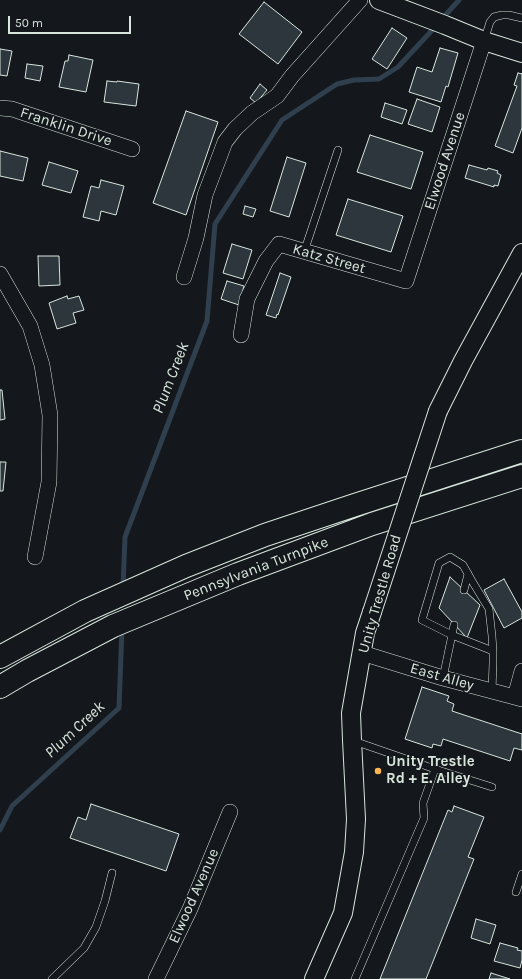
<!DOCTYPE html>
<html>
<head>
<meta charset="utf-8">
<style>
  body { margin:0 }
  #map { position:relative; width:522px; height:979px; overflow:hidden; background:#14181c; font-family:Karla,sans-serif }
  canvas { display:block }
  .scale { position:absolute; left:8px; top:16px; width:123px; height:18px; box-sizing:border-box; border:2px solid #d8e6dc; border-top:0; padding-left:5px; font-size:12px; line-height:14px; white-space:nowrap; color:#d8e6dc; -webkit-text-stroke:3px #14181c; paint-order:stroke }
</style>
</head>
<body>
<div id="map">
<canvas width="522" height="979"></canvas>
<div class="scale">50 m</div>
</div>
<script>
const ctx = document.querySelector('canvas').getContext('2d');
ctx.lineJoin = 'round';
const poly = rows => new Path2D(rows.map(r => 'M' + r).join(''));
function strokePath(path, color, width, dash) { ctx.strokeStyle = color; ctx.lineWidth = width; ctx.lineCap = dash ? 'butt' : 'round'; ctx.setLineDash(dash || []); ctx.stroke(path); }
function fillPath(path, color) { ctx.fillStyle = color; ctx.fill(path, 'evenodd'); }
function label(font, color, halo, rows, align = 'center') {
  ctx.font = font + ' Karla,sans-serif'; ctx.lineWidth = 3; ctx.setLineDash([]); ctx.textBaseline = 'middle'; ctx.strokeStyle = halo; ctx.fillStyle = color; for (const [text, x, y, turn = 0] of rows) {
    ctx.save(); ctx.translate(x, y); ctx.rotate((+turn || 0) * Math.PI / 180); ctx.textAlign = isNaN(turn) ? turn : align; if (halo) ctx.strokeText(text, 0, 0); ctx.fillText(text, 0, 0); ctx.restore();
  }
}
strokePath(poly([
  [441,20,459,0],
  [123,588,125,537,207,321,215,224,282,120,337,84,354,80,379,79,398,67,436,26],
  [0,830,12,806,119,708,122,628]
]), '#2f3f4d', 5);
const building = poly([
  [264,2,302,32,278,64,239,34,264,2],
  [392,28,407,38,387,69,372,59,392,28],
  [440,48,458,53,448,87,446,86,441,102,409,92,417,67,432,72,440,48],
  [0,49,12,51,7,76,0,75,0,49],
  [69,55,93,60,86,92,59,87,65,61,68,61,69,55],
  [27,64,43,66,40,81,25,78,27,64],
  [518,73,522,74,522,73,522,128,513,153,495,146,517,86,514,85,518,73],
  [107,81,117,82,117,81,139,84,136,106,104,102,107,81],
  [260,84,267,90,256,103,250,98,260,84],
  [417,99,440,107,432,132,408,124,417,99],
  [385,103,407,110,402,124,381,117,385,103],
  [186,111,218,122,186,215,153,203,186,111],
  [370,135,423,152,411,189,357,172,370,135],
  [0,151,28,158,23,181,0,176,0,151],
  [287,157,306,163,289,217,270,211,287,157],
  [49,162,78,171,71,193,42,185,49,162],
  [469,165,487,170,488,168,498,171,497,173,501,175,498,186,494,185,494,187,465,178,469,165],
  [101,180,124,186,116,215,101,211,99,221,83,217,91,186,99,188,101,180],
  [348,199,403,216,391,252,336,235,348,199],
  [245,206,256,209,253,217,243,214,245,206],
  [232,244,252,250,243,279,223,273,232,244],
  [38,256,59,256,60,285,39,286,38,256],
  [280,273,291,277,278,315,277,314,276,318,266,315,280,273],
  [227,281,244,286,239,305,221,299,227,281],
  [67,296,68,299,79,296,84,310,73,313,76,323,57,329,49,303,67,296],
  [0,390,2,390,5,419,0,420,0,390],
  [0,462,6,462,3,491,0,491,0,462],
  [450,577,480,605,467,638,439,608,450,577],
  [504,579,522,612,522,618,504,628,484,590,504,579],
  [422,687,449,696,447,701,454,704,452,711,522,734,522,750,514,748,510,761,443,739,441,746,433,744,432,748,405,739,422,687],
  [91,804,179,834,166,871,70,838,78,817,86,820,91,804],
  [454,806,484,817,468,857,474,859,426,979,380,979,448,810,452,812,454,806],
  [476,919,496,925,490,944,471,938,476,919],
  [500,943,518,948,517,950,522,951,522,960,520,968,494,961,500,943],
  [491,973,510,979,489,979,491,973]
]);
fillPath(building, '#2c363c');
strokePath(building, '#d8e6dc', 1);
const service = poly([
  [484,41,490,22,494,17,502,15,509,15,522,18],
  [304,252,338,150],
  [464,590,468,574],
  [443,678,454,625],
  [492,691,493,663,493,651,492,636,489,609,472,581,463,565,450,557,439,563,422,620,452,635,493,651],
  [354,741,435,769,492,787],
  [516,892,522,874],
  [52,979,84,948,96,927,105,901,112,873],
  [355,979,424,818,423,803,435,769]
]);
const minor = poly([
  [0,108,12,109,132,149],
  [0,274,30,326,42,365,50,415,49,482,35,557],
  [184,277,196,238,205,195,225,142,235,129,252,113,277,96,292,76,360,0],
  [241,335,247,299,266,261,279,244,406,281,484,41],
  [362,653,443,678,522,699],
  [515,697,522,671],
  [156,979,190,909,230,812]
]);
const tertiary = poly([
  [379,0,445,25,484,41,522,53],
  [438,411,463,361,522,253],
  [314,979,343,913,354,852,356,819,352,740,351,713,365,633,372,612]
]);
const motorway = poly([
  [0,657,85,611,186,566,265,535,352,506,522,451],
  [0,687,27,671,113,626,238,574,372,524,522,476]
]);
strokePath(service, '#d8e6dc', 8);
strokePath(minor, '#d8e6dc', 16);
strokePath(tertiary, '#d8e6dc', 20);
strokePath(motorway, '#d8e6dc', 24);
strokePath(service, '#14181c', 7);
strokePath(minor, '#14181c', 15);
strokePath(tertiary, '#14181c', 18);
strokePath(motorway, '#14181c', 22);
const tertiaryBridge = poly([
  [372,612,438,411]
]);
strokePath(tertiaryBridge, '#d8e6dc', 20, []);
strokePath(tertiaryBridge, '#14181c', 18);
for (const [x, y, r, color] of [
  [378,771,4,"#ffb74d"]
]) { const dot = new Path2D(); dot.arc(x, y, r, 0, 2 * Math.PI); ctx.fillStyle = color; ctx.fill(dot); strokePath(dot, '#14181c', 1.5); }
label('15px', '#d8e6dc', '#14181c', [
  ["Franklin Drive",66,127,18],
  ["Elwood Avenue",445,161,-72],
  ["Katz Street",329,259,16],
  ["Pennsylvania Turnpike",256,569,-21],
  ["Unity Trestle Road",380,594,-74],
  ["East Alley",442,677,16],
  ["Elwood Avenue",194,896,-66]
]);
label('bold 15px', '#d8e6dc', '#14181c', [
  ["Unity Trestle",386,762],
  ["Rd + E. Alley",386,779]
], 'left');
label('italic 16px', '#d8e6dc', '#14181c', [
  ["Plum Creek",171,378,-69],
  ["Plum Creek",75,730,-43]
]);
</script>
</body>
</html>
